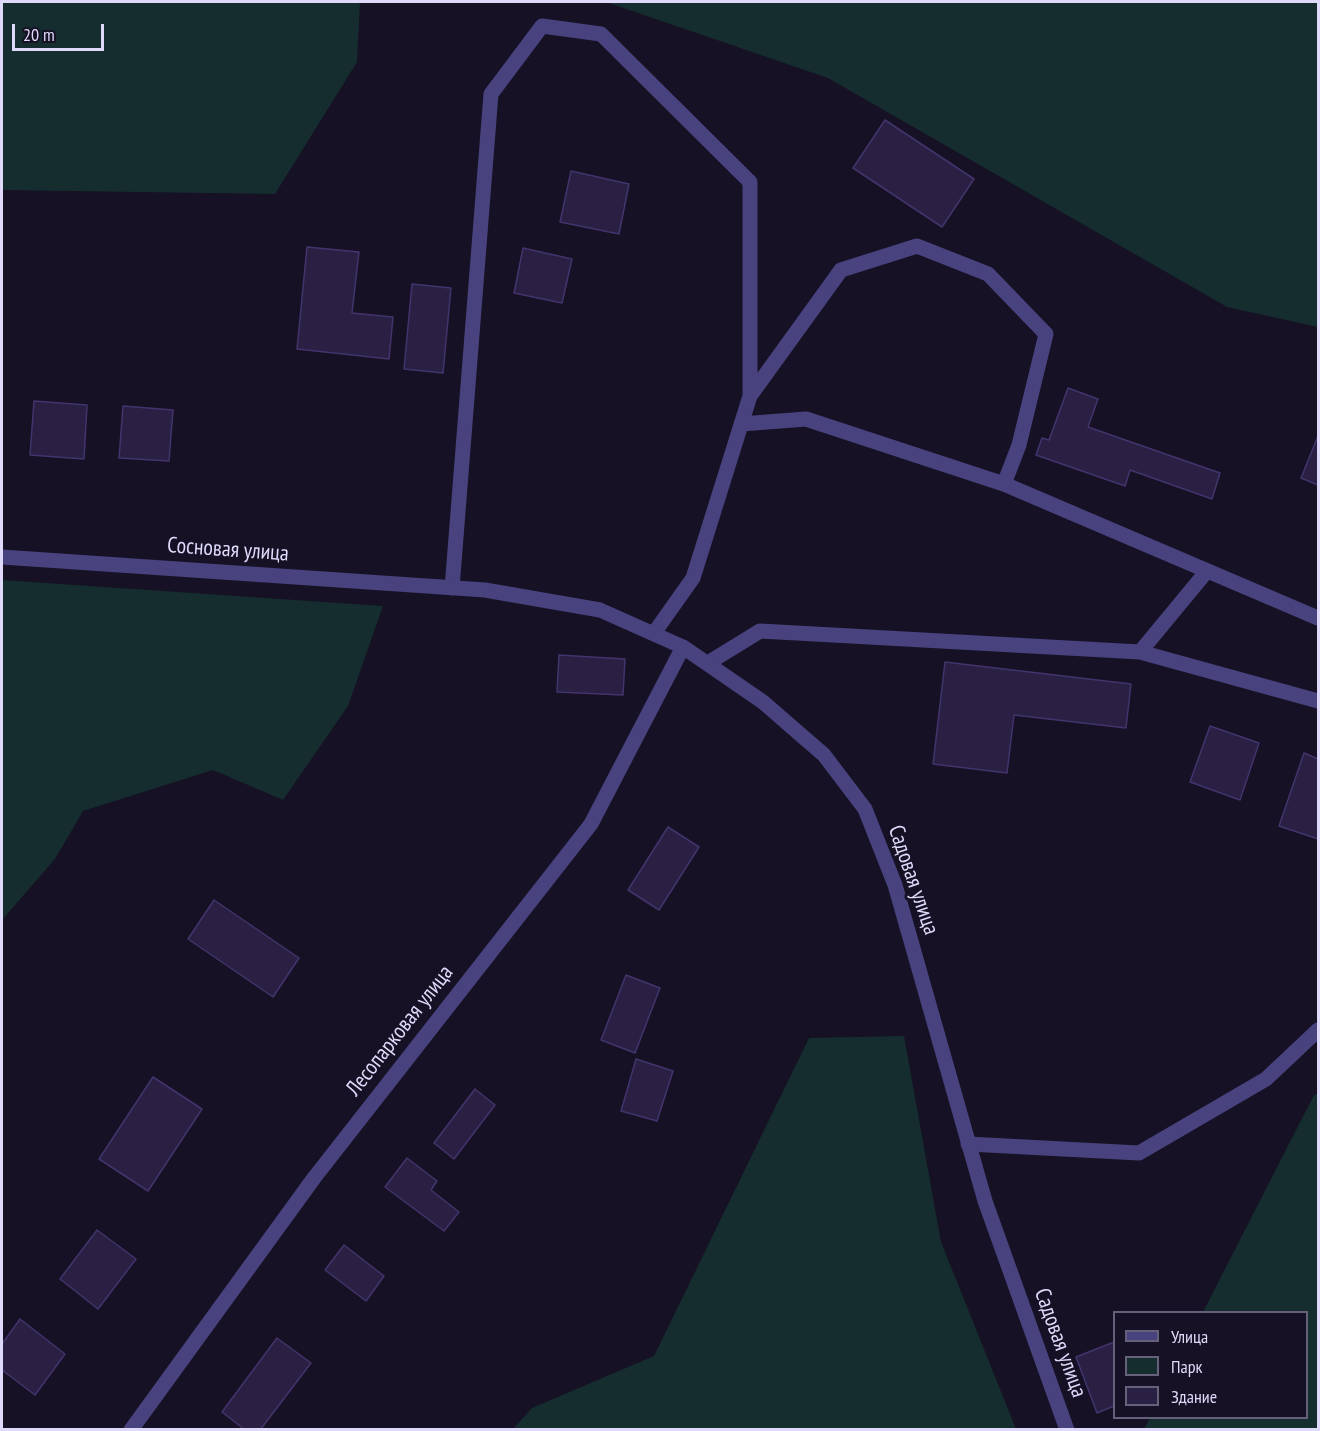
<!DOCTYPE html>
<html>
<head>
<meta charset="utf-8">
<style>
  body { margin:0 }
  #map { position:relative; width:1320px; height:1431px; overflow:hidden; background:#161124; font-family:"PT Sans Narrow",sans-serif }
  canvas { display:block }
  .frame { position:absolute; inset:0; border:3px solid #dfd9fb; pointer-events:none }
  .legend { position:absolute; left:1113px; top:1311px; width:195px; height:108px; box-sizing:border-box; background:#161124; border:2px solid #66617a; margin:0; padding:8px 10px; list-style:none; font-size:18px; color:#dfd9fb }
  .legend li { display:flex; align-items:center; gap:12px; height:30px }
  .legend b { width:30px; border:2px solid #66617a }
  .scale { position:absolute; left:12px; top:24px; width:92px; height:27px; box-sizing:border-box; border:3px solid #dfd9fb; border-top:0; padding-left:8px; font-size:18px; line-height:21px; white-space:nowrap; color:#dfd9fb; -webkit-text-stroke:4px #161124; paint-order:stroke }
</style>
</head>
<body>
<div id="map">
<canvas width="1320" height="1431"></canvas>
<div class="frame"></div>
<ul class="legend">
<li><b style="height:8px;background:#48427e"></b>Улица</li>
<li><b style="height:16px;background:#152d2e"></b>Парк</li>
<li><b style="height:16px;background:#292043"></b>Здание</li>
</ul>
<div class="scale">20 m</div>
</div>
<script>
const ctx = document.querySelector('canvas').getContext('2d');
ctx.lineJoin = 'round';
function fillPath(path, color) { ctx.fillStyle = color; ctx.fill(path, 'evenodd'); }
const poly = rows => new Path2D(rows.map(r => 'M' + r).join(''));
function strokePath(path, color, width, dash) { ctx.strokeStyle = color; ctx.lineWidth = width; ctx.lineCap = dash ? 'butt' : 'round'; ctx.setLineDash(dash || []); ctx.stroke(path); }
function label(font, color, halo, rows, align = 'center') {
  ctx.font = font + ' "PT Sans Narrow",sans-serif'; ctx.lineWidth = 6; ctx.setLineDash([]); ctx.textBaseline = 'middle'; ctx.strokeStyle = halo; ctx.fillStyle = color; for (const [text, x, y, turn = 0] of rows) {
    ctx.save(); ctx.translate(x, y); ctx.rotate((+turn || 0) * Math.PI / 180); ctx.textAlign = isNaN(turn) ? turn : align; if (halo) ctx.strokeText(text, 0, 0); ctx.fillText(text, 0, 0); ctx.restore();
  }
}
fillPath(poly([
  [2,2,360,2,357,62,275,194,2,190],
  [606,2,1318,2,1318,327,1227,307,828,78],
  [2,580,383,606,348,706,283,800,213,770,83,811,55,859,2,920],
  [904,1036,941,1242,1016,1429,513,1429,532,1408,654,1356,809,1038],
  [1318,1094,1318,1429,1144,1429,1150,1418,1306,1418,1306,1312,1203,1312,1314,1095]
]), '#152d2e');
const building = poly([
  [885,120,974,179,942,227,853,168,885,120],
  [571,171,629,184,619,234,560,222,571,171],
  [307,247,359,252,352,313,393,317,389,359,297,349,307,247],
  [523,248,572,259,562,303,514,293,523,248],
  [412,284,451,288,443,373,404,369,412,284],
  [1068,388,1098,399,1088,427,1220,473,1212,499,1130,470,1125,486,1036,455,1042,438,1049,440,1068,388],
  [34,401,87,405,84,459,30,455,34,401],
  [123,406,173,410,169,461,119,458,123,406],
  [1318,436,1318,485,1301,478,1318,436],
  [559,655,625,659,623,695,557,692,559,655],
  [945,662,1131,684,1126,728,1014,715,1007,773,933,764,945,662],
  [1210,726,1259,743,1240,800,1190,782,1210,726],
  [1304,753,1318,759,1318,839,1279,826,1304,753],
  [668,827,699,847,659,910,628,890,668,827],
  [214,900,299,958,273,997,188,939,214,900],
  [626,975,660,988,635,1053,601,1040,626,975],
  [636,1059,673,1071,657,1121,621,1111,636,1059],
  [153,1077,202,1109,148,1191,99,1159,153,1077],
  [475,1089,495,1105,454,1159,434,1143,475,1089],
  [407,1158,437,1181,431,1190,459,1212,444,1231,385,1187,407,1158],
  [97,1230,136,1259,98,1309,60,1279,97,1230],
  [344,1245,384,1276,366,1301,325,1270,344,1245],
  [20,1319,65,1354,35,1395,2,1370,2,1344,20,1319],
  [277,1338,311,1363,260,1430,245,1430,222,1412,277,1338],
  [1114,1342,1114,1406,1097,1413,1076,1357,1114,1342]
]);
fillPath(building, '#292043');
strokePath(building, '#44346d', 1.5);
strokePath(poly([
  [750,396,841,270,917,246,988,274,1046,334,1019,445,1004,484],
  [741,424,806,419,1004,484,1318,618],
  [452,588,491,94,542,26,601,34,750,182,750,396,693,578,654,633],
  [1140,652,1207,571],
  [708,663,760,631,1140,652,1318,701],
  [968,1144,1139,1153,1266,1079,1318,1030]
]), '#48427e', 15);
strokePath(poly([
  [2,557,485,590,600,610,683,647,763,702,824,755,865,809,895,885,985,1201,1067,1430],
  [131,1430,314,1178,591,824,683,647]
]), '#48427e', 15);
label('22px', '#dfd9fb', '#161124', [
  ["Сосновая улица",228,550,4],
  ["Садовая улица",913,880,71],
  ["Лесопарковая улица",400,1031,-52],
  ["Садовая улица",1060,1343,70]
]);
</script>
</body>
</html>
